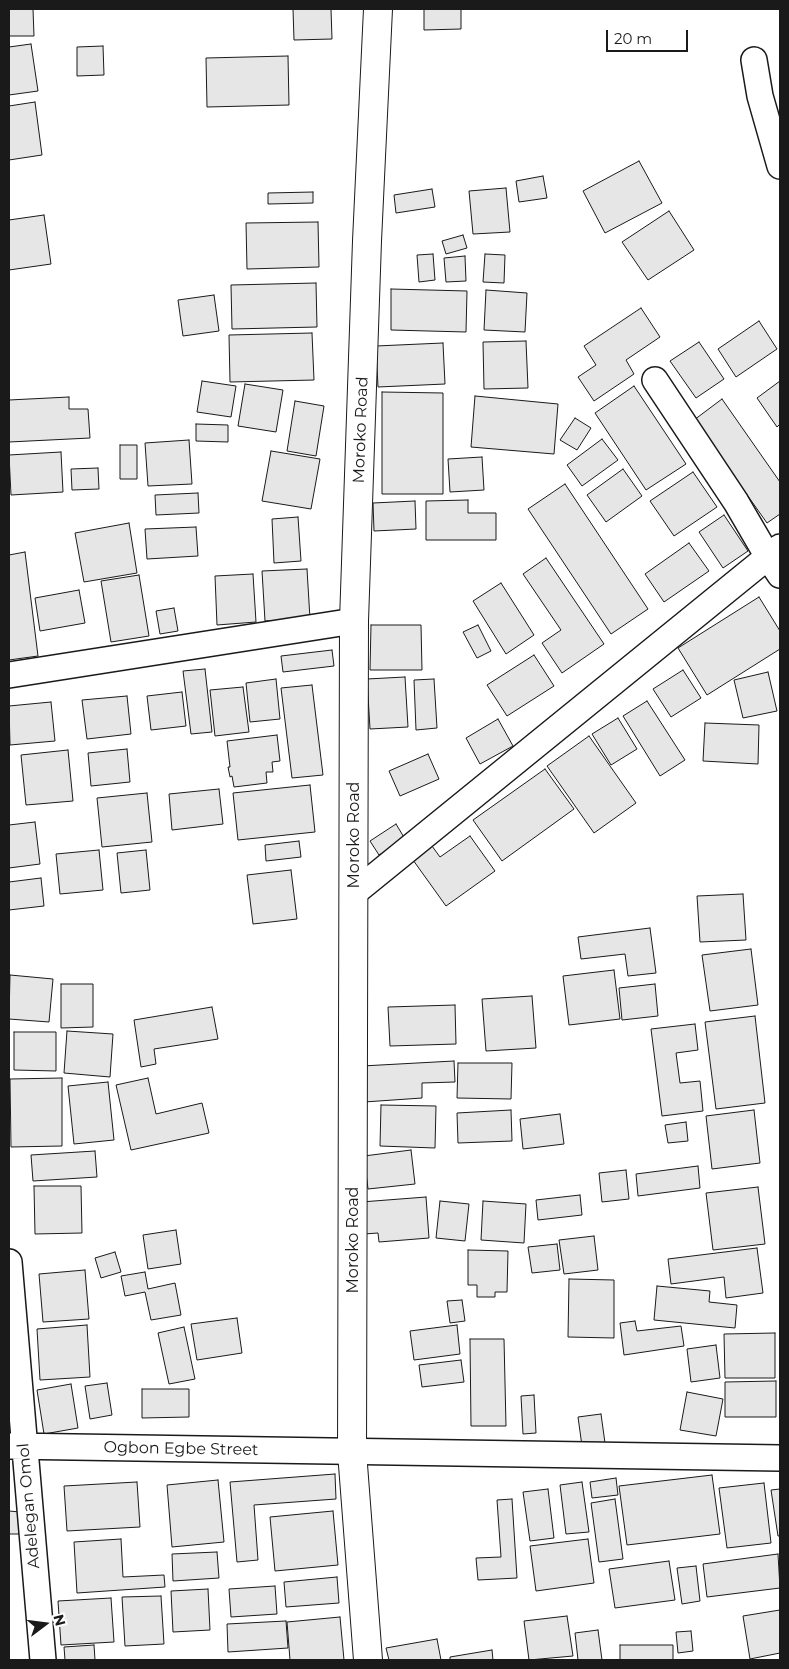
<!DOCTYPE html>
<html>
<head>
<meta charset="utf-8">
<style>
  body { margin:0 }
  #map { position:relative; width:789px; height:1669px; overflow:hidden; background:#fff; font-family:Montserrat,sans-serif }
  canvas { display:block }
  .frame { position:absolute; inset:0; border:10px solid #1a1a1a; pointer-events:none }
  .north { position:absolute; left:20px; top:1599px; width:50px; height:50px; -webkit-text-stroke:4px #fff; paint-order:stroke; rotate:75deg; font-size:14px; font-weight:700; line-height:20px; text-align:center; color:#1a1a1a }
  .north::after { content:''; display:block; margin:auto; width:18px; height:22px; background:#1a1a1a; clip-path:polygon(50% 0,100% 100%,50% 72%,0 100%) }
  .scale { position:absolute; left:606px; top:30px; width:82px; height:22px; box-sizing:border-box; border:2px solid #1a1a1a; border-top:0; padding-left:6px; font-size:15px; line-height:18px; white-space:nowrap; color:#1a1a1a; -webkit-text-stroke:4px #fff; paint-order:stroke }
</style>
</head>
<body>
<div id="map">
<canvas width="789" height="1669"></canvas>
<div class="frame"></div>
<div class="north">N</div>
<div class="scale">20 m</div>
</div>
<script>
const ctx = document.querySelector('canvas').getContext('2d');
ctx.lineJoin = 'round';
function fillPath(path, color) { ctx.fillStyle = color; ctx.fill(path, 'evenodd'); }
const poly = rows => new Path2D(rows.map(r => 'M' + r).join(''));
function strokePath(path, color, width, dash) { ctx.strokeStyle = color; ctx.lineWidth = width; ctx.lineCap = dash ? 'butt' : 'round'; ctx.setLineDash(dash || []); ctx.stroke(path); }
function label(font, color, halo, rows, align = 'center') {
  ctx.font = font + ' Montserrat,sans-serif'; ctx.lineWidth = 4; ctx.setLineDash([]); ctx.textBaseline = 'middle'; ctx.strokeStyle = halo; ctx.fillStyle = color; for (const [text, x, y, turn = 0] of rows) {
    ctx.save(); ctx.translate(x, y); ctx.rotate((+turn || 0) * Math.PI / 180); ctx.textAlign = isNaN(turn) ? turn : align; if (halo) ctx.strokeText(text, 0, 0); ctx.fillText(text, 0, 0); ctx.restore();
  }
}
const building = poly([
  [9,9,33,9,34,36,9,36,9,9],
  [293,9,331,9,332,39,294,40,293,9],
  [424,9,461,9,461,29,424,30,424,9],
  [31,44,38,91,9,95,9,47,31,44],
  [103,46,104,75,77,76,77,47,103,46],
  [288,56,289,105,207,107,206,58,288,56],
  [35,102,42,155,9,160,9,106,35,102],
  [639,161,662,203,605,233,583,191,639,161],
  [543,176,547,198,519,202,516,181,543,176],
  [506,188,510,232,473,234,469,191,506,188],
  [432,189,435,207,396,213,394,195,432,189],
  [313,192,313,203,268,204,268,193,313,192],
  [669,211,694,250,648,280,622,242,669,211],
  [44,215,51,264,9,270,9,220,44,215],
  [318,222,319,267,247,269,246,223,318,222],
  [463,235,467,248,446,254,442,241,463,235],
  [433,254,435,280,419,282,417,255,433,254],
  [485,254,505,255,504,283,483,282,485,254],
  [465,256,466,281,446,282,444,258,465,256],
  [316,283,317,327,232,329,231,285,316,283],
  [391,289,467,291,466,332,391,330,391,289],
  [486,290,527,293,525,332,484,330,486,290],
  [214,295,219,331,183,336,178,300,214,295],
  [641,308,660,337,626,360,634,374,594,401,578,377,596,365,584,346,641,308],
  [759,321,777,349,736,377,718,349,759,321],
  [312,333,314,380,230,382,229,335,312,333],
  [526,341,528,388,484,389,483,342,526,341],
  [699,342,724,379,696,398,670,361,699,342],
  [443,343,445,384,378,387,376,346,443,343],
  [202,381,236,386,231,417,197,412,202,381],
  [780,381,780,424,777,427,757,398,780,381],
  [245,384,283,390,276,432,238,426,245,384],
  [634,386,686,464,646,490,595,413,634,386],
  [382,392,443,393,443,494,382,494,382,392],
  [475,396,558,404,554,454,471,447,475,396],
  [69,397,69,409,88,409,90,438,9,442,9,400,69,397],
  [722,399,780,482,780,514,767,523,694,420,722,399],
  [295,401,324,406,316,456,287,451,295,401],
  [575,418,591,428,577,450,560,440,575,418],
  [196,424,228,425,228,442,196,441,196,424],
  [602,439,618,460,582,486,567,465,602,439],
  [189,440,192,484,148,486,145,443,189,440],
  [120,445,137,445,137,479,120,479,120,445],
  [271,451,320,459,311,509,262,501,271,451],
  [61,452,63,492,11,495,9,455,61,452],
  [482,457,484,490,450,492,448,459,482,457],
  [98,468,99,489,72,490,71,469,98,468],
  [623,469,642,496,606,522,587,495,623,469],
  [693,472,717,507,674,536,650,501,693,472],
  [565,484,648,609,611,634,528,509,565,484],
  [198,493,199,513,156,515,155,495,198,493],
  [468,500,468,513,496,513,496,540,426,540,426,501,468,500],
  [415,501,416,529,374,531,373,503,415,501],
  [724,515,748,551,723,568,699,532,724,515],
  [298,517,301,561,274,563,272,519,298,517],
  [129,523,137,573,84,582,75,533,129,523],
  [196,527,198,556,147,559,145,529,196,527],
  [689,543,709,571,664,602,645,574,689,543],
  [25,552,38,656,9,660,9,555,25,552],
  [546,558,604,644,562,673,542,643,561,630,523,574,546,558],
  [307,569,310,619,265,621,262,571,307,569],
  [253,574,256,622,217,625,215,576,253,574],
  [139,575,149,636,111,642,101,581,139,575],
  [501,583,534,635,506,654,473,601,501,583],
  [79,590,85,623,40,631,35,598,79,590],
  [759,597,780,631,780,649,707,695,678,648,759,597],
  [174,608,178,631,160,634,156,611,174,608],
  [371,625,421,625,422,670,370,670,371,625],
  [478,625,491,651,477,658,463,632,478,625],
  [332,650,334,666,283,672,281,656,332,650],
  [534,655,554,686,507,716,487,685,534,655],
  [205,669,212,732,191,734,183,671,205,669],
  [683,670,701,698,671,717,653,689,683,670],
  [768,672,777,711,743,718,734,680,768,672],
  [405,677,408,727,370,729,367,679,405,677],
  [276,679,280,719,250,722,246,683,276,679],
  [434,679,437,728,416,730,414,680,434,679],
  [312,685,323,775,292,778,281,688,312,685],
  [243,687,249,732,215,736,210,690,243,687],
  [182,692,186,726,151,730,147,696,182,692],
  [127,696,131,734,87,739,82,700,127,696],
  [647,701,685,760,660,776,623,716,647,701],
  [51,702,55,741,10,745,9,706,51,702],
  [618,718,637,749,611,765,592,734,618,718],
  [498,719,513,746,480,764,466,738,498,719],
  [705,723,759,725,758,764,703,761,705,723],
  [277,735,280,761,272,762,273,772,266,772,267,783,234,787,232,776,230,777,228,767,230,767,227,741,277,735],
  [589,736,636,803,594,833,547,766,589,736],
  [127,749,130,782,91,786,88,753,127,749],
  [68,750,73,801,26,805,21,755,68,750],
  [428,754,439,779,400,796,389,771,428,754],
  [545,769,574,809,502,861,473,820,545,769],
  [310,785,315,832,238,840,233,793,310,785],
  [219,789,223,824,172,830,169,794,219,789],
  [147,793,152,842,102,847,97,798,147,793],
  [35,822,40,864,9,868,9,825,35,822],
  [396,824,405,839,379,855,370,841,396,824],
  [470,836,495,871,446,906,413,860,432,846,440,857,470,836],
  [299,841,301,857,266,861,265,845,299,841],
  [99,850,103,890,60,894,56,854,99,850],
  [146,850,150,890,121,893,117,853,146,850],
  [291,870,297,919,253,924,247,875,291,870],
  [41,878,44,906,9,910,9,882,41,878],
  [743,894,746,940,700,942,697,896,743,894],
  [650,928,656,973,628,976,625,954,581,959,578,937,650,928],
  [751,949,758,1005,710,1011,702,955,751,949],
  [614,970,620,1019,569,1025,563,976,614,970],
  [10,975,53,979,49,1022,9,1019,10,975],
  [61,984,93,984,93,1027,61,1028,61,984],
  [655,984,658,1016,622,1020,619,988,655,984],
  [532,996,536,1048,486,1051,482,999,532,996],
  [455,1005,456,1044,390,1046,388,1007,455,1005],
  [212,1007,218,1039,154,1049,156,1064,141,1067,134,1020,212,1007],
  [755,1016,765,1103,716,1109,705,1022,755,1016],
  [695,1024,698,1050,676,1053,680,1083,700,1081,703,1111,662,1116,651,1029,695,1024],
  [67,1031,113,1034,110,1077,64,1073,67,1031],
  [14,1032,56,1032,56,1071,14,1070,14,1032],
  [454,1061,455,1082,422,1083,422,1098,364,1102,362,1066,454,1061],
  [458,1063,512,1063,511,1099,457,1098,458,1063],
  [62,1078,62,1146,11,1147,10,1079,62,1078],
  [148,1078,156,1114,202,1103,209,1133,131,1150,116,1085,148,1078],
  [108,1082,114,1140,74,1144,68,1086,108,1082],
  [381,1105,436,1106,435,1148,380,1146,381,1105],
  [511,1110,512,1141,458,1143,457,1113,511,1110],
  [754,1110,760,1163,712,1169,706,1116,754,1110],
  [560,1114,564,1144,523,1149,520,1119,560,1114],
  [686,1122,688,1141,668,1143,665,1125,686,1122],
  [411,1150,415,1184,368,1189,364,1156,411,1150],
  [95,1151,97,1177,33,1181,31,1155,95,1151],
  [698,1166,700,1188,638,1196,636,1174,698,1166],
  [626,1170,629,1199,602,1202,599,1173,626,1170],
  [34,1186,81,1186,82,1233,35,1234,34,1186],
  [758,1187,765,1244,713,1250,706,1193,758,1187],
  [580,1195,582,1215,538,1220,536,1200,580,1195],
  [426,1197,429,1238,379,1242,378,1233,364,1234,361,1202,426,1197],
  [440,1201,469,1204,465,1241,436,1238,440,1201],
  [483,1201,526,1204,524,1243,481,1240,483,1201],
  [176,1230,181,1264,148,1269,143,1235,176,1230],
  [594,1236,598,1270,564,1274,559,1240,594,1236],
  [557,1244,560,1270,532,1273,528,1247,557,1244],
  [757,1248,763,1293,726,1298,724,1277,671,1284,668,1259,757,1248],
  [468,1250,508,1251,507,1292,495,1292,495,1297,477,1297,477,1285,468,1285,468,1250],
  [115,1252,121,1272,101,1278,95,1258,115,1252],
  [85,1270,89,1319,43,1322,39,1274,85,1270],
  [145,1272,148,1289,175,1283,181,1315,151,1320,145,1292,125,1296,121,1276,145,1272],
  [569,1279,614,1280,614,1338,568,1337,569,1279],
  [657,1286,710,1291,709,1302,737,1305,735,1328,654,1320,657,1286],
  [462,1300,465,1321,450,1323,447,1301,462,1300],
  [237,1318,242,1353,197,1360,191,1324,237,1318],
  [635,1321,637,1331,681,1326,684,1346,624,1355,620,1323,635,1321],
  [87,1325,90,1377,40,1380,37,1329,87,1325],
  [457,1325,460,1354,414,1360,410,1331,457,1325],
  [184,1327,195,1379,169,1384,158,1333,184,1327],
  [775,1333,775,1378,725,1378,724,1334,775,1333],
  [470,1339,504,1339,506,1426,471,1426,470,1339],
  [716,1345,720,1378,691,1382,687,1349,716,1345],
  [461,1360,464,1382,422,1387,419,1365,461,1360],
  [776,1381,776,1417,725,1417,725,1382,776,1381],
  [107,1383,112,1415,90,1419,85,1386,107,1383],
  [71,1384,78,1428,44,1434,37,1390,71,1384],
  [142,1389,189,1389,189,1417,142,1418,142,1389],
  [687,1392,723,1399,716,1436,680,1430,687,1392],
  [534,1395,536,1433,523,1434,521,1396,534,1395],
  [601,1414,605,1443,582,1446,578,1417,601,1414],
  [335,1474,336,1499,254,1505,258,1560,237,1562,230,1482,335,1474],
  [712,1475,720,1534,627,1545,619,1486,712,1475],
  [616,1478,618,1495,592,1498,590,1482,616,1478],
  [218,1480,224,1542,172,1547,167,1485,218,1480],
  [137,1482,140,1527,67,1531,64,1486,137,1482],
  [582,1482,589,1532,566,1534,560,1485,582,1482],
  [764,1483,771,1543,727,1548,719,1488,764,1483],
  [548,1489,554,1538,530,1541,523,1492,548,1489],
  [780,1489,780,1536,778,1536,771,1490,780,1489],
  [512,1499,517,1578,478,1580,476,1558,501,1557,497,1500,512,1499],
  [615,1499,623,1559,599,1562,591,1503,615,1499],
  [9,1511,20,1512,19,1534,9,1534,9,1511],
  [333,1511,338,1565,275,1571,270,1517,333,1511],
  [121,1539,123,1577,164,1575,165,1587,77,1593,74,1542,121,1539],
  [588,1539,594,1583,536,1591,530,1546,588,1539],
  [217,1552,219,1578,173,1581,172,1554,217,1552],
  [778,1554,780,1588,707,1597,703,1564,778,1554],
  [669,1561,675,1600,615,1608,609,1569,669,1561],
  [696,1566,700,1601,682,1604,677,1568,696,1566],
  [337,1577,339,1603,286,1607,284,1582,337,1577],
  [275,1586,277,1614,231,1617,229,1589,275,1586],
  [208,1589,210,1630,173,1632,171,1591,208,1589],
  [161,1596,164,1644,125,1646,122,1597,161,1596],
  [111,1598,114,1642,61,1645,58,1601,111,1598],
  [780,1610,780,1653,750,1659,743,1616,780,1610],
  [567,1616,573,1656,529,1660,524,1621,567,1616],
  [340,1617,344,1660,290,1660,287,1622,340,1617],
  [286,1621,288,1648,228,1652,227,1624,286,1621],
  [598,1630,602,1660,578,1660,575,1633,598,1630],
  [691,1631,693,1651,678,1653,676,1632,691,1631],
  [437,1639,441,1660,389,1660,386,1648,437,1639],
  [94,1645,95,1660,65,1660,64,1647,94,1645],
  [620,1645,673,1645,673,1660,620,1660,620,1645],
  [492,1650,493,1660,450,1660,450,1657,492,1650]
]);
fillPath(building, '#e6e6e6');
strokePath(building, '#1a1a1a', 1);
const street = poly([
  [754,60,760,96,780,166],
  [655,380,736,502,768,557,780,575],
  [9,675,354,621],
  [354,893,780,547],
  [9,1262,43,1660],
  [9,1446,780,1458]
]);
const secondary = poly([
  [368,1660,352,1452,354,621,367,241,378,9]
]);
strokePath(street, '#1a1a1a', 28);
strokePath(secondary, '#1a1a1a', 30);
strokePath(street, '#fff', 25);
strokePath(secondary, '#fff', 28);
label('16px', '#1a1a1a', '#fff', [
  ["Moroko Road",361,430,-88],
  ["Moroko Road",354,835,-90],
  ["Moroko Road",353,1240,-90],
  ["Ogbon Egbe Street",181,1449,1],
  ["Adelegan Omol",29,1506,-95]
]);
</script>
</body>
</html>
